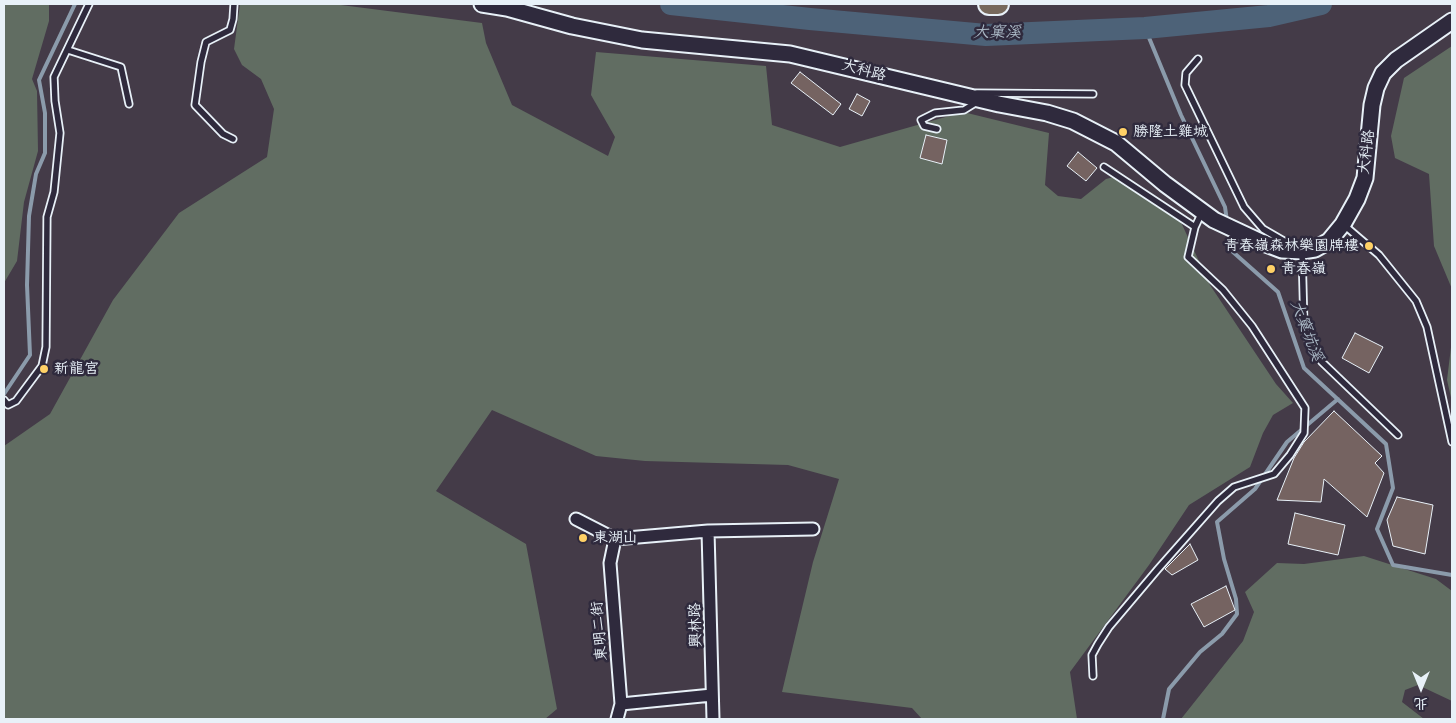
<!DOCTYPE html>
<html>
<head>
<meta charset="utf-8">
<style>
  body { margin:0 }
  #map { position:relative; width:1456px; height:723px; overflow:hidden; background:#443b48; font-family:Pangolin,"LXGW WenKai TC",sans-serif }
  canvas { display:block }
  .frame { position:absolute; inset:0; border:5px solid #e8f1f8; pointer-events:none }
  .north { position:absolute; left:1396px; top:663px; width:50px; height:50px; -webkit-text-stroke:4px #2f2a3d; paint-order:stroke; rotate:180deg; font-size:14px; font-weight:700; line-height:20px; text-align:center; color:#e8f1f8 }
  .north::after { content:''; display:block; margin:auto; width:18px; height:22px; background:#e8f1f8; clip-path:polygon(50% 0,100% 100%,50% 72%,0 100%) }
</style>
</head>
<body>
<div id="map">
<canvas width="1456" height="723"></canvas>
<div class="frame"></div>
<div class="north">北</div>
</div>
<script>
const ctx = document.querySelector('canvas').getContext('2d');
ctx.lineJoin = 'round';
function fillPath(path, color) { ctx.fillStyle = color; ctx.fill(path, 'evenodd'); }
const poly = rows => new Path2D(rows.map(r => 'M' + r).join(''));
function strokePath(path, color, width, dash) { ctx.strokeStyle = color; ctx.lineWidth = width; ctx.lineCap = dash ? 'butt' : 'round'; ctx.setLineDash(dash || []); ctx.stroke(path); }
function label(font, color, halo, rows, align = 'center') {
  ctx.font = font + ' Pangolin,"LXGW WenKai TC",sans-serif'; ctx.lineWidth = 5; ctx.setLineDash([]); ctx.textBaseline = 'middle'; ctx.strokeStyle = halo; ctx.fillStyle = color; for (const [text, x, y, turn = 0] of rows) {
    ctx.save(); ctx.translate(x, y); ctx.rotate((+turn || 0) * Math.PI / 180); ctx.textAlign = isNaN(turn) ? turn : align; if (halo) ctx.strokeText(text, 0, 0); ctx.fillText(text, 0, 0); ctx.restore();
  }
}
fillPath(poly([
  [4,4,49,4,49,21,32,79,37,91,38,151,24,202,17,261,4,283],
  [240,4,333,4,482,23,486,43,512,105,608,156,615,137,591,95,596,52,766,66,772,125,840,147,963,112,1049,133,1045,185,1058,196,1081,199,1106,179,1121,175,1180,220,1210,285,1276,384,1293,403,1273,415,1263,433,1250,467,1189,505,1149,565,1070,672,1077,719,922,719,912,708,782,692,813,562,839,479,788,465,645,461,596,456,492,410,436,491,526,544,557,709,545,719,4,719,4,446,50,414,113,300,179,213,267,157,274,109,261,79,242,65,234,49],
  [1452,46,1452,289,1434,246,1429,174,1395,158,1391,136,1404,78],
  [1452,339,1452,402,1447,380],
  [1364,556,1436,579,1452,591,1452,701,1418,685,1405,690,1402,702,1424,719,1181,719,1243,641,1254,612,1245,592,1277,563,1304,564]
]), '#616d62');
strokePath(poly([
  [1145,28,1181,115,1225,207,1227,221],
  [1229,233,1233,252,1278,292,1304,368,1386,444,1393,488,1377,529,1393,565,1452,575],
  [4,394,30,355,27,285,29,216,36,174,45,153,45,113,39,80,75,4],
  [1163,719,1169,689,1200,652,1222,634,1237,614,1236,599,1224,559,1217,522,1255,489,1287,442,1338,399]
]), '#8b9bab', 4);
strokePath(poly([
  [671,4,810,19,986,35,1145,28,1269,16,1321,4]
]), '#4d6278', 22);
const building = poly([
  [800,72,841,104,833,115,791,83,800,72],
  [857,94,870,101,862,116,849,109,857,94],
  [926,135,947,140,942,164,920,158,926,135],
  [1078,152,1097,168,1086,181,1067,166,1078,152],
  [1355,333,1383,347,1369,373,1342,358,1355,333],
  [1334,411,1382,456,1375,463,1384,473,1367,517,1324,479,1321,502,1277,500,1294,458,1304,442,1334,411],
  [1397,497,1433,505,1425,554,1393,546,1387,520,1397,497],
  [1295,513,1345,525,1338,555,1288,544,1295,513],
  [1190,544,1198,560,1172,575,1165,569,1190,544],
  [1226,586,1235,610,1204,627,1191,604,1226,586]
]);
fillPath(building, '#756361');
strokePath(building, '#e8f1f8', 1);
const lane = poly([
  [68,50,121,67,129,104],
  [1198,59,1186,73,1185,85,1244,207,1263,229,1294,247],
  [977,93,1093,94],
  [937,129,924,126,921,120,935,113,964,110,977,102],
  [233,139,223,134,195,105,201,62,206,42,230,30,233,19,234,4],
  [1104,167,1195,227],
  [1344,225,1379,255,1416,301,1427,327,1452,442],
  [1302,251,1304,327,1310,346,1322,362,1398,435],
  [4,400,8,405,16,401,42,366,46,347,47,217,54,192,60,133,55,101,54,77,89,4],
  [1093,676,1092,655,1098,644,1109,627,1158,569,1218,501,1234,487,1274,474,1290,455,1304,433,1305,408,1252,326,1223,290,1188,257,1195,227,1202,212]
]);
const street = poly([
  [576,519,615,539,708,531,813,529],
  [708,531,713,719],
  [615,539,610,563,621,704,617,719],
  [621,704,712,695]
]);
const secondary = poly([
  [482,4,507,8,572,26,642,40,790,54,999,104,1047,113,1073,121,1116,143,1165,184,1214,220,1261,242,1282,250,1302,251,1315,249,1329,241,1343,224,1357,199,1365,178,1372,105,1376,88,1383,73,1396,60,1452,21]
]);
const highway = poly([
  [989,4,998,4]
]);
strokePath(lane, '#e8f1f8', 9);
strokePath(street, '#e8f1f8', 15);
strokePath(secondary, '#e8f1f8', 19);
strokePath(highway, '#e8f1f8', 24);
strokePath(lane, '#2f2a3d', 5.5);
strokePath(street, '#2f2a3d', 11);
strokePath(secondary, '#2f2a3d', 15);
strokePath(highway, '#77695c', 20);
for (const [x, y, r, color] of [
  [1123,132,5,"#ffd166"],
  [1369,246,5,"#ffd166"],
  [1271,269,5,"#ffd166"],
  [44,369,5,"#ffd166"],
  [583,538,5,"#ffd166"]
]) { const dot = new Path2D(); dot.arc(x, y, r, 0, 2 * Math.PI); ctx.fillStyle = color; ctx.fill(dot); strokePath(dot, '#2f2a3d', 2); }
label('15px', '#e8f1f8', '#2f2a3d', [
  ["大科路",864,71,15],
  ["大科路",1367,152,-83],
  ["興林路",696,625,-91],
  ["東明二街",600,631,-95]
]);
label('15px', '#e8f1f8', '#2f2a3d', [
  ["勝隆土雞城",1133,132],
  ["青春嶺森林樂園牌樓",1359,246,"right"],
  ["青春嶺",1281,269],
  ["新龍宮",54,369],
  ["東湖山",593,538]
], 'left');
label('italic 16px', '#aab8c5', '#2f2a3d', [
  ["大窠溪",997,33],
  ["大窠坑溪",1306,331,69]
]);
</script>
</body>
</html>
